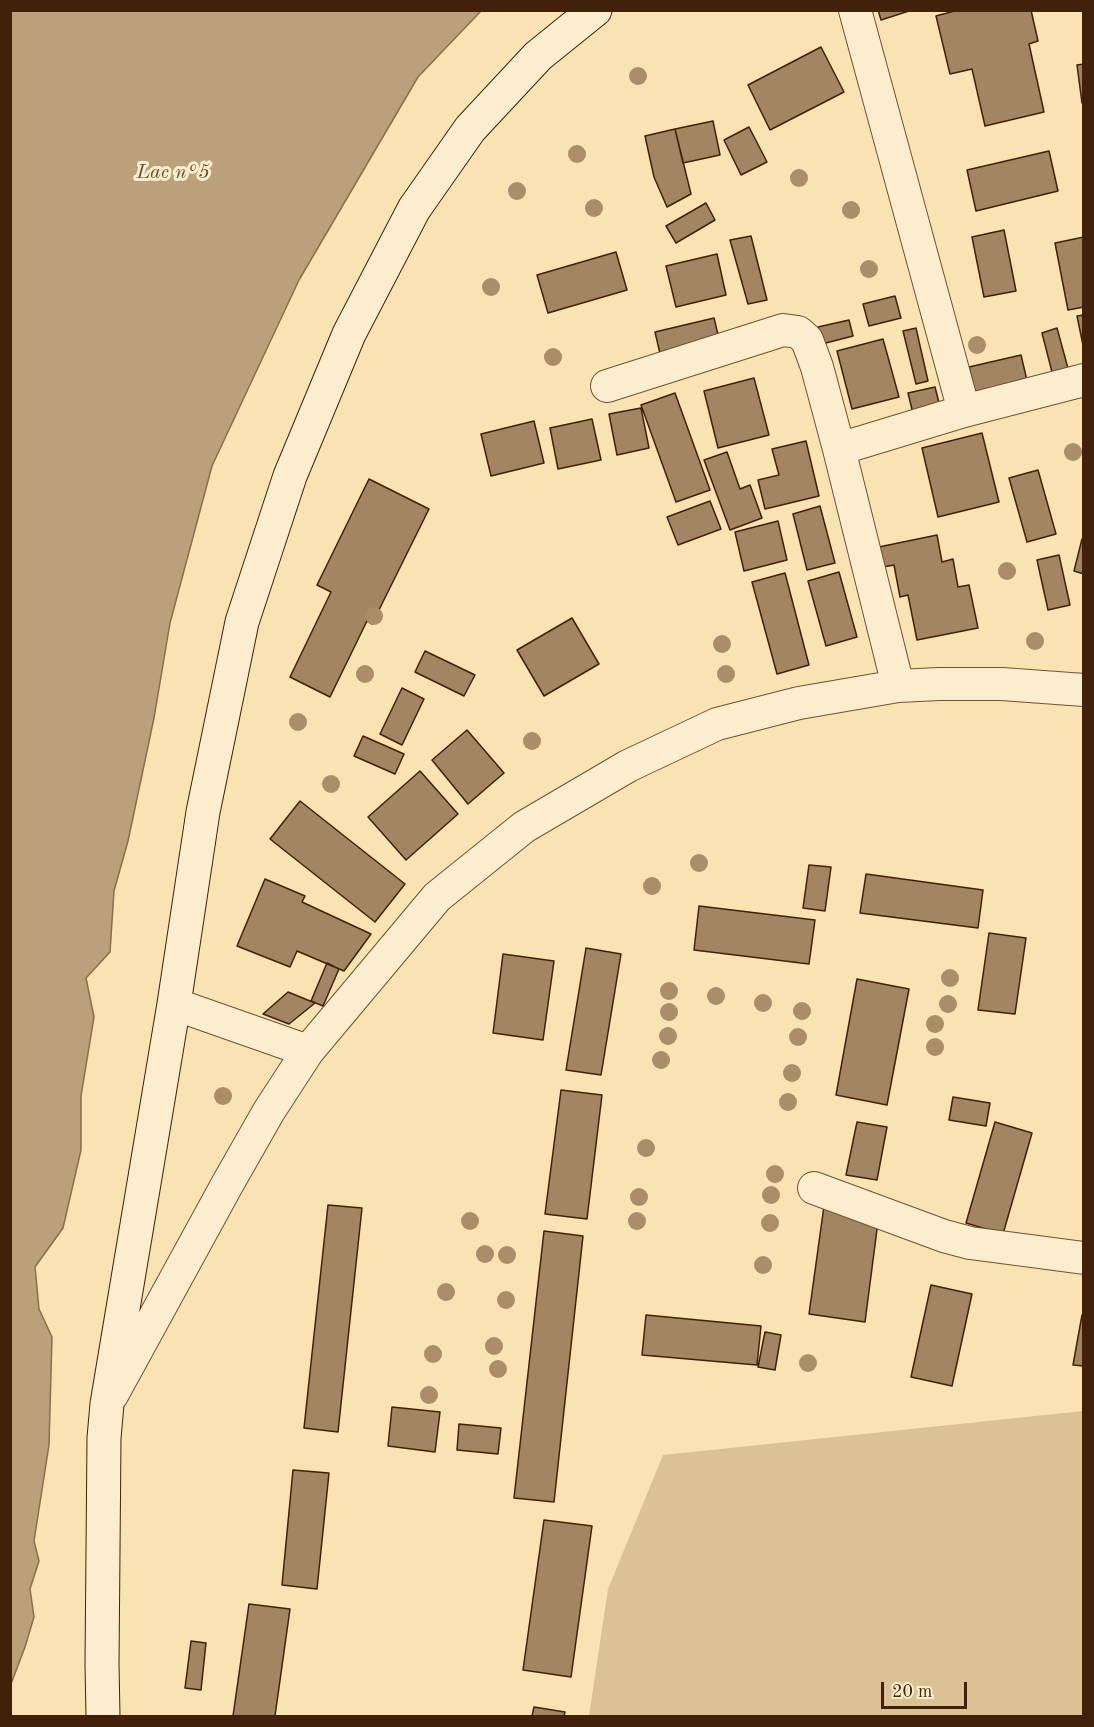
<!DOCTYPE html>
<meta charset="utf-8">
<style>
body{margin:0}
#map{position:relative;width:1094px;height:1727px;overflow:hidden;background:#f9e3b2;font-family:"Old Standard TT",serif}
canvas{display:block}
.frame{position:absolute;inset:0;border:12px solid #41210a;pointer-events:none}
.scale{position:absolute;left:881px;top:1682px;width:86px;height:27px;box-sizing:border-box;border:3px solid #41210a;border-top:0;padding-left:8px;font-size:18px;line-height:21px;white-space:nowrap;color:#41210a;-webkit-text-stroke:4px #fbedcd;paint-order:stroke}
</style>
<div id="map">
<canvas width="1094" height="1727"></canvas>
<div class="frame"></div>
<div class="scale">20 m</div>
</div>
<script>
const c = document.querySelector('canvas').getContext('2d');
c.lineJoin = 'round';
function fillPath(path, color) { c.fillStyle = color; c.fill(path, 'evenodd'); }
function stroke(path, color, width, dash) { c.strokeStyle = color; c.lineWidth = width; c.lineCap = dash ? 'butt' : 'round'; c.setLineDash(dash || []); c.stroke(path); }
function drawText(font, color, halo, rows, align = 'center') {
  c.font = font + ' "Old Standard TT",serif'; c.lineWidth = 6; c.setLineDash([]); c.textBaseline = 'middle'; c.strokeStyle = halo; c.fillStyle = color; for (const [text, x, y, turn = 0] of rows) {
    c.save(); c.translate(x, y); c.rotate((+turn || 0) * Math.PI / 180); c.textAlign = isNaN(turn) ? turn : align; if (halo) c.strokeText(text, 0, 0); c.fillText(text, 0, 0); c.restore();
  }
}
fillPath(new Path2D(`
 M1083,1411V1716H589L608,1589L663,1455Z`), '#dac295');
const water = new Path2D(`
 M11,10L481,11L418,77L299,280L212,466L170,623L154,718L128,841L114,891L110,952L86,978L94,1017L81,1096V1150L63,1228L35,1267L39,1309L52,1337L49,1445L34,1541L39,1561L30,1589L34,1617L25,1647L11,1684Z`);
fillPath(water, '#baa179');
stroke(water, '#8a6e4d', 1.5);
const building = new Path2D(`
 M878,10H912L881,20Z
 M958,10H1031L1038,41L1029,44L1044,112L985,126L972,69L950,74L936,16Z
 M821,47L844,92L770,130L748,85Z
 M1084,64V103H1082L1077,65Z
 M713,121L720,155L683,163L675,129Z
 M749,127L767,162L741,175L724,140Z
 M675,129L691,194L667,207L654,177L645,136Z
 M1049,151L1058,191L976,211L967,170Z
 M706,203L715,220L676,243L666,226Z
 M1004,230L1016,291L984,297L972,237Z
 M751,236L767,300L748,304L730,240Z
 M1084,237V307L1068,310L1055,243Z
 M616,252L627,290L548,313L537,275Z
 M717,254L726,295L676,307L666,266Z
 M895,296L901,318L869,326L863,304Z
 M1084,315V350L1077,316Z
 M714,318L721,347L662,362L655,332Z
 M849,320L853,336L822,344L818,327Z
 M916,328L928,381L916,384L903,331Z
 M1057,328L1069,372L1053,376L1042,333Z
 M883,339L899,397L852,409L837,351Z
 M1021,355L1029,389L977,401L969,367Z
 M754,378L769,435L718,448L704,391Z
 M935,387L942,415L915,422L908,393Z
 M675,393L710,490L676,502L641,405Z
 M641,408L649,448L617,455L609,414Z
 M592,419L601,460L558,469L550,428Z
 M534,421L544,463L491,476L481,434Z
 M982,433L999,502L938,517L922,448Z
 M806,441L819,496L765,509L758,480L779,475L772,449Z
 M727,452L740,489L750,485L762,518L730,530L704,460Z
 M1038,470L1056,534L1027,542L1009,478Z
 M369,479L429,509L372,624L367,621L330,697L290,677L331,592L317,585Z
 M710,501L721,529L678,545L667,517Z
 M820,506L835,563L807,570L793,514Z
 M778,521L787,560L744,571L735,532Z
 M937,535L942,562L953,559L958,587L969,585L978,628L917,640L908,595L900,597L894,565L878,568L874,548Z
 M1082,539H1084V574L1074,571Z
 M1059,555L1070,605L1048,610L1037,560Z
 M839,572L857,637L826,646L808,581Z
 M785,573L809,665L777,674L752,582Z
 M572,618L599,664L544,696L517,650Z
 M425,651L475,675L464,696L415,672Z
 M402,688L424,699L402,745L380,734Z
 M467,730L504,773L468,804L432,760Z
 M363,736L404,754L395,774L354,756Z
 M420,771L458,814L406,860L368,817Z
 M300,801L405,884L375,922L270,839Z
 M809,865L831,867L825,911L803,908Z
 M866,874L983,890L978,928L860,913Z
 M265,879L305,896L302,902L371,934L344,971L297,951L290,967L237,946Z
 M699,906L815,920L809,964L694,950Z
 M989,933L1026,938L1015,1014L978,1010Z
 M586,948L621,954L601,1075L566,1070Z
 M503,954L554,961L543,1040L493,1033Z
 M327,963L339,969L323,1006L311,1001Z
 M857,979L909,989L887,1105L836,1095Z
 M288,992L315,1003L289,1024L263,1014Z
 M561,1090L602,1095L587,1219L545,1214Z
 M953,1097L990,1103L986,1126L949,1120Z
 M857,1122L887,1127L877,1180L846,1175Z
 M995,1122L1032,1133L1003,1234L966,1223Z
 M328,1205L362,1208L338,1432L304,1428Z
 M824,1206L879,1214L865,1322L809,1314Z
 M544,1231L583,1236L554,1502L514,1498Z
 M931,1285L972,1294L952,1386L911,1377Z
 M646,1315L761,1326L757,1365L642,1355Z
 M1082,1315H1084V1366L1073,1365Z
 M765,1332L781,1335L775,1370L758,1367Z
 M392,1407L440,1412L435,1452L388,1446Z
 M459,1424L501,1428L498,1454L457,1450Z
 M293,1470L329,1473L317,1589L282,1585Z
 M544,1520L592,1526L571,1677L523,1670Z
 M249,1604L290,1609L275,1716H233Z
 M191,1641L206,1643L201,1690L185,1688Z
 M534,1707L565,1712L564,1716H532Z`);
fillPath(building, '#a18661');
stroke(building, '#41210a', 1.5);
const street = new Path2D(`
 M855,10L964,411
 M607,386L783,330L798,332L807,340L817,367L839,449L898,686
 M839,449L964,411L1084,380
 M174,1004L308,1051
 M814,1188L944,1236L970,1243L1084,1258
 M112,1395L228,1183L269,1111L308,1051L437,897L524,827L628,766L717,724L799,703L898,686L939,684H1002L1084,690`);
const secondary = new Path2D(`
 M103,1716L102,1664L104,1438L107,1404L174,1004L203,812L242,622L290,476L349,334L414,209L470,129L538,56L595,10`);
stroke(street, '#6f5234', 34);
stroke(secondary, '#41210a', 35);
stroke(street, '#fbedcd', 32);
stroke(secondary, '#fbedcd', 33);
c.fillStyle = '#a98e69';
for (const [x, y] of [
 [638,76],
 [577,154],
 [799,178],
 [517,191],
 [594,208],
 [851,210],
 [869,269],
 [491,287],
 [977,345],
 [553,357],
 [1073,452],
 [1007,571],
 [374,616],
 [1035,641],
 [722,644],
 [365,674],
 [726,674],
 [298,722],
 [532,741],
 [331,784],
 [699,863],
 [652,886],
 [950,978],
 [669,991],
 [716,996],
 [763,1003],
 [948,1004],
 [802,1011],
 [669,1012],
 [935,1024],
 [668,1036],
 [798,1037],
 [935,1047],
 [661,1060],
 [792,1073],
 [223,1096],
 [788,1102],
 [646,1148],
 [775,1174],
 [771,1195],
 [639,1197],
 [470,1221],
 [637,1221],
 [770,1223],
 [485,1254],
 [507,1255],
 [763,1265],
 [446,1292],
 [506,1300],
 [494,1346],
 [433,1354],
 [808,1363],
 [498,1369],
 [429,1395]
]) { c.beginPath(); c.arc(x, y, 9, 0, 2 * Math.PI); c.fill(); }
drawText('italic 20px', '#6b4e31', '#fbedcd', [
 ["Lac n°5",173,173]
]);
</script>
